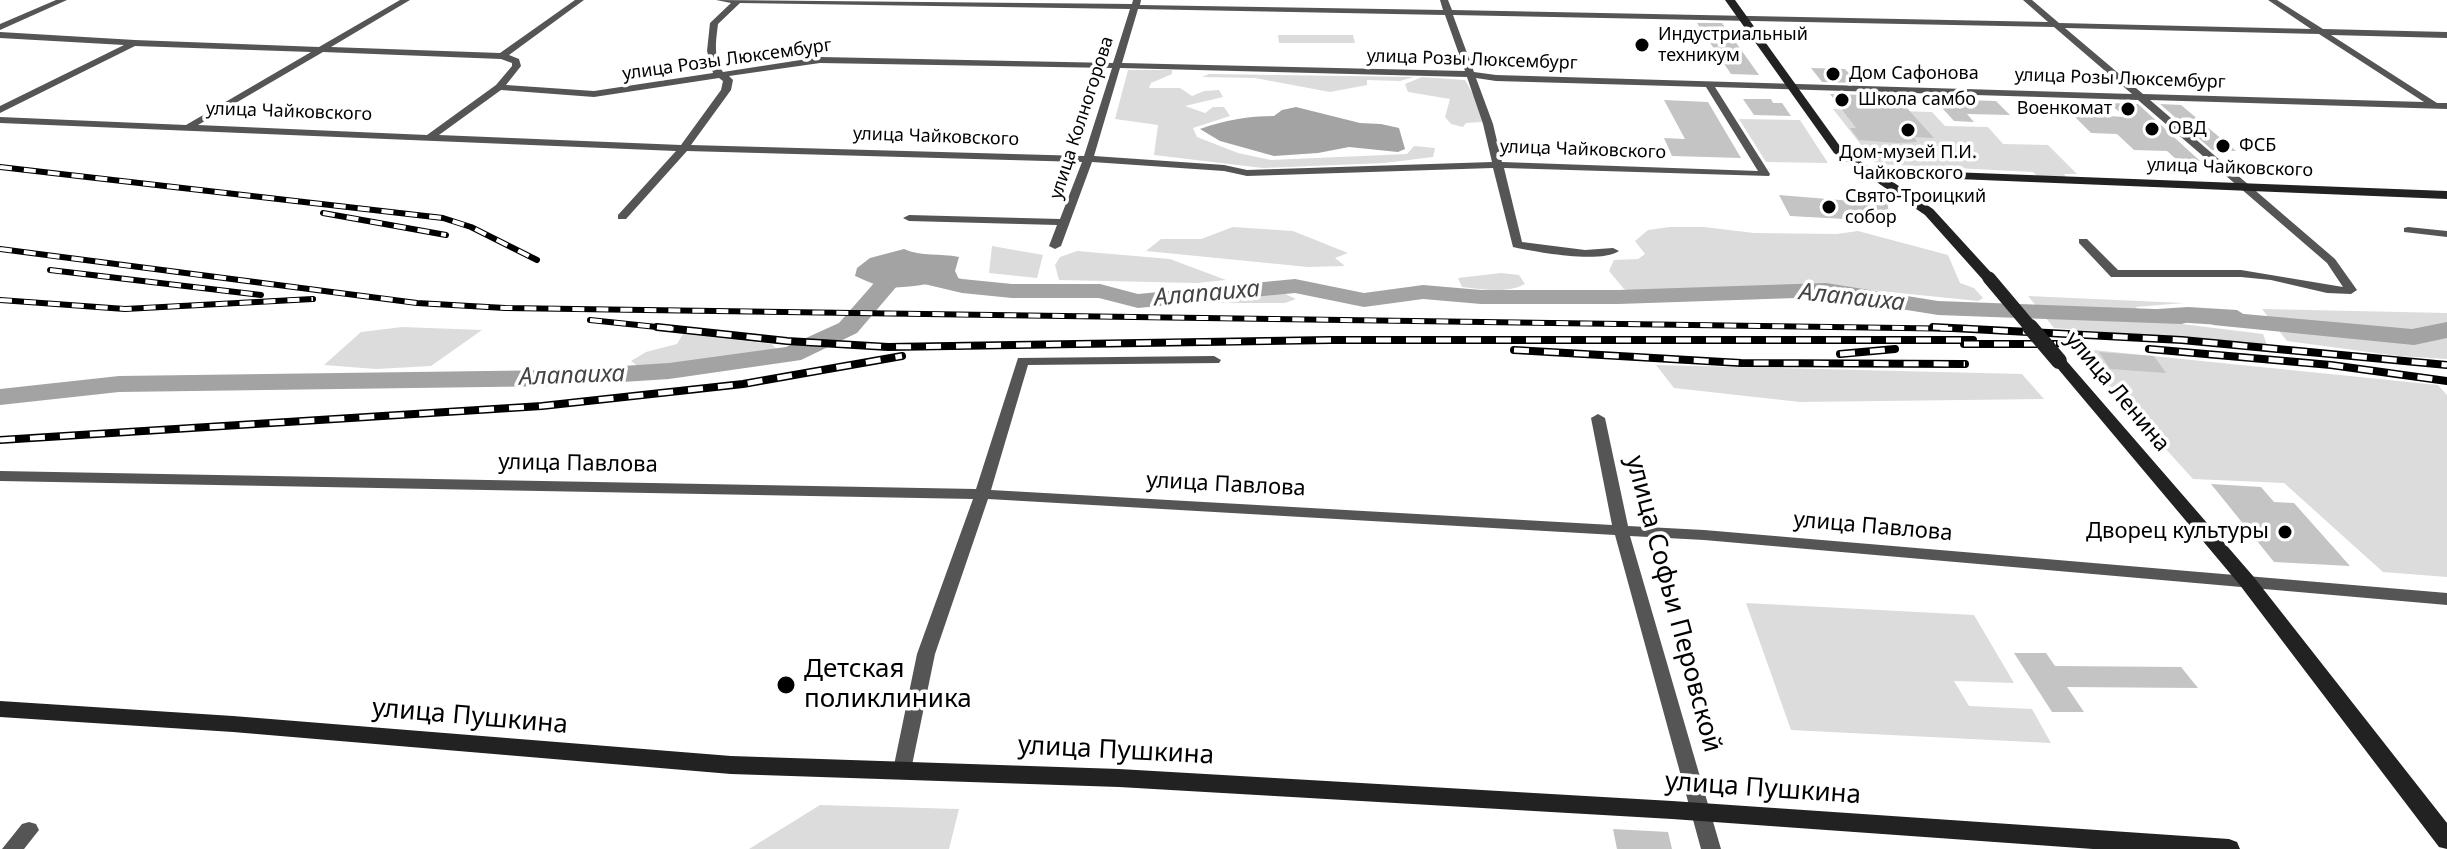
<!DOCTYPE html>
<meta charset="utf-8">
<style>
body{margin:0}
canvas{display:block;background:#fff}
</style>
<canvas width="2447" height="849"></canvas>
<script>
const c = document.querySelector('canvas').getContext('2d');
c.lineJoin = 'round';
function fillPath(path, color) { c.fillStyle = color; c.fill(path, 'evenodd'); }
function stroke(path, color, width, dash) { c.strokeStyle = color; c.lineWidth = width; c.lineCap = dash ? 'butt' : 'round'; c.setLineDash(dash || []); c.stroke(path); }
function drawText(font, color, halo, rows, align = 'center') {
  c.font = font + ' "Noto Sans",sans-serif'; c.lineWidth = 7; c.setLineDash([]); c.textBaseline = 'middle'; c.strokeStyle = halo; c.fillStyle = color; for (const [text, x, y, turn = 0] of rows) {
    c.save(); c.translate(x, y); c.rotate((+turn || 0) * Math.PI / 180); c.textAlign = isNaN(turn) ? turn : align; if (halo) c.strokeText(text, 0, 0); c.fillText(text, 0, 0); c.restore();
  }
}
fillPath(new Path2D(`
 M1278,35H1353L1355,43H1279Z
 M1128,70H1172V74L1151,83L1149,88H1180L1192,96L1204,91L1219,90L1223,97L1185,106L1205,113L1213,107H1224L1230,116L1193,128L1197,137L1238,153L1271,160L1407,154L1414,146L1435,148L1433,157L1384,163L1263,168L1154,155L1158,125L1115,119Z
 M1209,74L1414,77L1400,81L1367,80V85L1330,92L1255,78L1202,77Z
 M1422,77L1465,80L1474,96L1482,122L1466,123L1463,127L1451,124L1445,117L1450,99L1408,92L1405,84Z
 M1833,109L1932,112L1945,126L1988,127L2003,144L2048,145L2077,174H2064L2066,177L2037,176L2033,172L1876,164Z
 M1739,119L1800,120L1828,163L1766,162Z
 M1233,227L1293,231L1348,253L1335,258L1345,266L1308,267L1146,251L1161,239H1201Z
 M1670,227H1704L1754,233L1837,234L1858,231L1948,255L1960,283L1974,288L1983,298L1978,301L1811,284L1640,294L1624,289L1609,271L1614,260L1638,259L1645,254L1635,241L1648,230Z
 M992,246L1043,255L1037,278L989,273Z
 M1077,251L1170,259L1226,280L1197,283L1059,280L1055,265L1060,257Z
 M1501,273L1519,275L1525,284C1506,294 1483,289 1462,287L1458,278Z
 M1268,286L1296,299L1285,303H1169L1172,293Z
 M2028,296L2184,303L2135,307L2158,321L2263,334L2267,345L2054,328Z
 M2262,309L2447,313V359L2398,356L2287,341Z
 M402,327L482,330L431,366L376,369L324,365L361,332Z
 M683,334L772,344L778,351L707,363L639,367L631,361L646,352L677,344Z
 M2074,348L2438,385L2447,395V577L2383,572L2284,483L2193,479Z
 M1656,365L2022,374L2044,399L1800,402L1674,388Z
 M1746,603L1974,615L2014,683L1954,681L1969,706L2032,709L2051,743L1791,730Z
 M820,805L959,809L949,849H749Z`), '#dcdcdc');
fillPath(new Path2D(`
 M1296,107L1360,123L1381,124L1399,128L1405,149L1398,152L1349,147L1318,153L1274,156L1220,141L1200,129C1225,120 1248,116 1274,116L1282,110Z
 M904,249C921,257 940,253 959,257L955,271L962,286C936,278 911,290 885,287C874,285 865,280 855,276L857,268L870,258Z
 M2188,307L2237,310L2259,324L2253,327L2189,323L2143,315L2158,309Z`), '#a3a3a3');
fillPath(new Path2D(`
 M897,264L962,279L1012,284H1100L1138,294L1295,279L1364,293L1423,285L1481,290H1618L1826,283L1938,301L2181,310L2190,312L2193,317L2190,322L2181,324L1938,315L1826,297L1618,304H1481L1423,299L1364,307L1295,293L1138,308L1099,298H1012L962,293L903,279L857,333L801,360L669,379L560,386L119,392L0,405V389L119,376L560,370L669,363L786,347L839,323L889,266Z
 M2222,312L2412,329L2447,322V338L2414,345L2213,325L2209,320L2213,315Z`), '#a3a3a3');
fillPath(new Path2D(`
 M1697,23H1722L1759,75L1731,74Z
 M1811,68L1845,69L1858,83L1822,82Z
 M1830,94L1896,96L1934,138L1914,137L1917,142L1898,143L1859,140L1850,128H1856Z
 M1743,99H1771L1773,103H1782L1791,116L1754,115Z
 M1934,99L1996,101L2010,115L1967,114L1974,122L1954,121Z
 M1664,100L1708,102L1741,158L1672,156L1664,138L1685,139Z
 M2109,103L2138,104L2200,161L2177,160L2167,151L2134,150L2117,134L2091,133L2072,114L2125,117Z
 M2160,104L2181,105L2236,151L2212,150Z
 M1779,195L1888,204V209L1879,211L1887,216L1860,215L1845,219L1790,216Z
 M2099,352L2154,356L2166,373L2110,369Z
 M2211,484L2261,487L2274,502L2294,503L2350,566L2274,562Z
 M2014,653H2046L2055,666L2181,667L2198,688L2067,687L2084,712H2052Z
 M1613,829L1668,832L1672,849H1617Z`), '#c4c4c4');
fillPath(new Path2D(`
 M56,0H67L0,30V24Z
 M400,0H410L331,47L500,53L575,0H584L509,55L519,59L521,66L506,85L594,91L713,73L707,51L710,23L731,3L716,0L1132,4L1133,0H1141L1140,5L1443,10L1440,0H1448L1452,10L2048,22L2023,0H2032L2059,23L2311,29L2268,0H2277L2323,29L2447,32V38L2331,35L2437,103H2447V109L2150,100L2335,259L2357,290L2351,294L2327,293L2271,280L2241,277H2111L2079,243V239H2087L2118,270H2241L2343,287L2327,263L2138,100L1715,87L1770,174L1769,176L1504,168L1522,242L1585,250L1613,248L1619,251C1599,264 1537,252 1513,247L1493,168L1247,176L1224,171L1092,162L1061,246L1055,249L1049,246L1057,225L909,221L903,218L909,215L1060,219L1082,162L687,151L626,219H618V215L676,151L0,123V117L186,125L311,52L135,46L0,113V106L124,45L0,38V32L135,40L319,47ZM740,3L1130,9L1113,63L820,57L723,72C713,57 716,41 718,24ZM1138,9L1445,15L1465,71L1122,63ZM1453,15L2054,27L2132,94L1496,75L1474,72ZM2065,28L2319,34L2424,102L2143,94ZM323,52L501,59L512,63V66L496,85L427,135L198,125ZM820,63L1112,68L1084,156L691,145L731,90L733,80L729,76ZM1120,68L1467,77L1483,124L1492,162L1247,170L1224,165L1094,156ZM719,78L723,81L721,90L681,145L439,135L501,90L594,97ZM1476,78L1496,81L1706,87L1758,171L1502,162L1493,124Z
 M2408,227L2447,231V237L2404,232V228Z
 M1214,356L1221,360L1219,363L1028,365L991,490L1612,525L1591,418L1598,414L1605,418L1628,526L1704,530L2447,593V605L1704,540L1630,536L1721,849H1701L1615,535L988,499L935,654L911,770L909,775L902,778L895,775L893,770L917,654L973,499L0,481V471L976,489L1018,358Z
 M29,822L36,824L39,830L24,849H2L22,824Z`), '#555');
fillPath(new Path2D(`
 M1725,0H1735L1842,149L1872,169L2447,191V199L1884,176L1933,209L1996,278L1989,282L1984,281L1925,215L1834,153Z
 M2059,357L2064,358L2253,576L2447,823V849L2439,847L2239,584L2054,364L2052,361L2054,358Z
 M0,701L233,716L731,756L1119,769L1672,801L2229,839L2237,842L2240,849H2093L1672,819L1119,787L731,774L233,732L0,717Z`), '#222');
const railFar1 = new Path2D(`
 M0,167L443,218L471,227L537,260
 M323,213L446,235
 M0,249L417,303L505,308L1971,329
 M50,270L261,295
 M0,300L125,309L313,299
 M590,320L676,329`);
const rail = new Path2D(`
 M657,327L787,341L888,347L1330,340H1973
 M1933,327L2182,340L2447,365
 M1964,344H2056
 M2149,349L2331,365L2447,381
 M1514,350L1741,363L1965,364
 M1840,354L1895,349
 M0,440L542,406L743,384L902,356`);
stroke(railFar1, '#000', 6);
stroke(rail, '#000', 8);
stroke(railFar1, '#fff', 4, [12]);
stroke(rail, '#fff', 5, [15]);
stroke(new Path2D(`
 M1989,278L2032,329`), '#222', 13);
stroke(new Path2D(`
 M2030,327L2059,361`), '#222', 16);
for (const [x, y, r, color] of [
 [1642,45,8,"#000"],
 [1833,74,8,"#000"],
 [1842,100,8,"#000"],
 [2128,109,8,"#000"],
 [2152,129,8,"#000"],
 [1908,130,8,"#000"],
 [2223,146,8,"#000"],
 [1829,207,8,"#000"],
 [2285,532,8,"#000"],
 [786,685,10,"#000"]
]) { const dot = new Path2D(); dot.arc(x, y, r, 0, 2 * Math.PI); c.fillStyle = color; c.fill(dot); stroke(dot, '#fff', 3); }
drawText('18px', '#000', '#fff', [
 ["Индустриальный",1658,35],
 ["техникум",1658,56],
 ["Дом Сафонова",1849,74],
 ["Школа самбо",1858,100],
 ["Военкомат",2112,109,"right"],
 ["ОВД",2168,129],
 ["ФСБ",2239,146],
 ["Дом-музей П.И.",1908,153,"center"],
 ["Чайковского",1908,174,"center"],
 ["Свято-Троицкий",1845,197],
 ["собор",1845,218]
], 'left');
drawText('18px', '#000', '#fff', [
 ["улица Розы Люксембург",727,60,-8],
 ["улица Розы Люксембург",1472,60,2],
 ["улица Розы Люксембург",2120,79,2],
 ["улица Чайковского",289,112,2],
 ["улица Колногорова",1082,118,-72],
 ["улица Чайковского",936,137,2],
 ["улица Чайковского",1583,150,2],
 ["улица Чайковского",2230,168,2]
]);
drawText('22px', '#000', '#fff', [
 ["улица Ленина",2117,392,50],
 ["улица Павлова",578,464,1],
 ["улица Павлова",1226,485,3],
 ["улица Павлова",1873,527,5]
]);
drawText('22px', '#000', '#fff', [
 ["Дворец культуры",2269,532]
], 'right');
drawText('italic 24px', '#444', '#fff', [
 ["Алапаиха",1207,294,-5],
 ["Алапаиха",1852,298,6],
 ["Алапаиха",572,376,-2]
]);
drawText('26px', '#000', '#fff', [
 ["улица Софьи Перовской",1673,604,75],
 ["улица Пушкина",470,717,5],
 ["улица Пушкина",1116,751,3],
 ["улица Пушкина",1763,789,4]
]);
drawText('26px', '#000', '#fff', [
 ["Детская",804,670],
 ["поликлиника",804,700]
], 'left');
</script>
